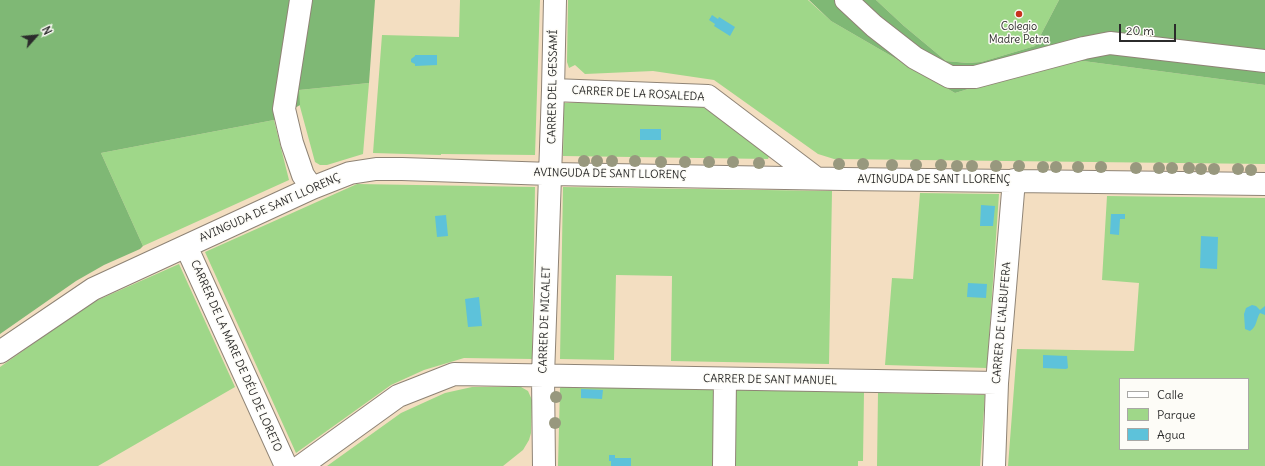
<!DOCTYPE html>
<meta charset="utf-8">
<style>
body{margin:0}
#map{position:relative;width:1265px;height:466px;overflow:hidden;background:#f3dec1;font-family:Delius,sans-serif}
canvas{display:block}
.legend{position:absolute;left:1119px;top:378px;width:130px;height:72px;box-sizing:border-box;background:#fdfcf7;border:1px solid #a9a8a5;margin:0;padding:5px 7px;list-style:none;font-size:12px;color:#2b2b2b}
.legend li{display:flex;align-items:center;gap:8px;height:20px}
.legend b{width:20px;border:1px solid #a9a8a5}
.north{position:absolute;left:16px;top:16px;width:40px;height:40px;-webkit-text-stroke:3px #fdfcf7;paint-order:stroke;rotate:63deg;font-size:11px;font-weight:700;line-height:16px;text-align:center;color:#2b2b2b}
.north::after{content:'';display:block;margin:auto;width:14px;height:18px;background:#2b2b2b;clip-path:polygon(50% 0,100% 100%,50% 72%,0 100%)}
.scale{position:absolute;left:1119px;top:24px;width:57px;height:18px;box-sizing:border-box;border:2px solid #2b2b2b;border-top:0;padding-left:5px;font-size:12px;line-height:14px;white-space:nowrap;color:#2b2b2b;-webkit-text-stroke:3px #fdfcf7;paint-order:stroke}
</style>
<div id="map">
<canvas width="1265" height="466"></canvas>
<ul class="legend">
<li><b style="height:5px;background:#fff"></b>Calle</li>
<li><b style="height:11px;background:#9fd789"></b>Parque</li>
<li><b style="height:11px;background:#5dc2da"></b>Agua</li>
</ul>
<div class="north">N</div>
<div class="scale">20 m</div>
</div>
<script>
const c = document.querySelector('canvas').getContext('2d');
c.lineJoin = 'round';
function fillPath(path, color) { c.fillStyle = color; c.fill(path, 'evenodd'); }
function stroke(path, color, width, dash) { c.strokeStyle = color; c.lineWidth = width; c.lineCap = dash ? 'butt' : 'round'; c.setLineDash(dash || []); c.stroke(path); }
function drawText(font, color, halo, rows, align = 'center') {
  c.font = font + ' Delius,sans-serif'; c.lineWidth = 3; c.setLineDash([]); c.textBaseline = 'middle'; c.strokeStyle = halo; c.fillStyle = color; for (const [text, x, y, turn = 0] of rows) {
    c.save(); c.translate(x, y); c.rotate((+turn || 0) * Math.PI / 180); c.textAlign = isNaN(turn) ? turn : align; if (halo) c.strokeText(text, 0, 0); c.fillText(text, 0, 0); c.restore();
  }
}
fillPath(new Path2D(`
 M460,0H540L535,155L441,154V155L373,153L382,35L459,37Z
 M568,0H808L831,21L955,93L1068,59L1265,85V164L834,159L818,154L714,80L653,71L585,74L575,65L569,68L567,62Z
 M876,0H1059L1035,46L981,62L968,63L946,61L904,26Z
 M369,83L363,154L327,165H320L315,162L299,103V90Z
 M651,100L703,107L770,154L768,159L563,156L564,103Z
 M274,120L289,180L143,246L101,153Z
 M357,184L535,187L532,359L464,358L424,370L391,385L296,453L205,252Z
 M563,187L832,191L829,364L671,361L672,276L616,275L614,360L560,359Z
 M920,193L999,194L987,368L885,365L892,278L913,279Z
 M1107,196L1265,198V466H1008L1017,349L1134,351L1139,283L1102,280ZM1120,379H1248V449H1120Z
 M179,264L235,387L98,466H0V367L91,303Z
 M562,386L715,389L713,466H558L560,388Z
 M472,387H521L528,391L532,400L531,433L529,440L523,450L503,466H327L401,413L445,393Z
 M736,390L864,392L863,461H858V466H735Z
 M878,393L985,395L980,466H877Z`), '#9fd789');
fillPath(new Path2D(`
 M0,0H375L369,83L299,90L300,105L274,120L101,153L143,246L140,249L104,265L76,281L0,334Z
 M809,0H876L904,26L946,61L968,63L981,62L1035,46L1059,0H1265V85L1068,59L955,93L831,21Z`), '#7fb875');
fillPath(new Path2D(`
 M712,15L718,19L719,17L735,27L730,36L714,26L715,24L709,20Z
 M415,55H437V65L415,66V64L411,62V59L415,56Z
 M640,129H661V140H640Z
 M981,205L995,206L993,226H980Z
 M1111,214H1125V219H1120L1119,235L1110,234Z
 M446,215L448,236L437,237L435,216Z
 M1201,236L1218,237L1217,269L1200,268Z
 M968,283L987,284L986,298L967,297Z
 M479,297L482,326L468,327L465,299Z
 M1252,305L1256,306L1260,310L1265,306V315L1260,313C1256,319 1257,327 1250,331L1245,329L1244,314L1246,308Z
 M1043,355L1067,356L1068,368L1066,369L1043,368Z
 M581,389L603,390L602,399L581,398Z
 M609,455H615V458H631V466H611V461H609Z`), '#5dc2da');
const minor = new Path2D(`
 M301,0L284,109L292,143L303,175L312,188
 M846,0L874,26L915,58L950,77H975L1084,48L1110,43L1265,61
 M553,90L708,96L816,178
 M186,246L286,466
 M0,352L93,289L312,188L350,173L376,169H402L551,174L844,179L1265,184
 M301,466L398,396L454,374L997,383
 M544,466L543,376L553,90L555,0
 M724,466L725,379
 M994,466L997,383L1014,180`);
stroke(minor, '#8f8476', 24);
stroke(minor, '#fff', 22);
c.fillStyle = '#98987e';
for (const [x, y] of [
 [584,161],
 [597,161],
 [612,161],
 [635,161],
 [661,162],
 [685,162],
 [709,162],
 [733,162],
 [759,163],
 [839,164],
 [863,164],
 [892,165],
 [916,165],
 [941,165],
 [957,166],
 [972,166],
 [996,166],
 [1019,166],
 [1043,167],
 [1056,167],
 [1078,167],
 [1101,167],
 [1136,168],
 [1159,168],
 [1172,168],
 [1189,168],
 [1201,169],
 [1214,169],
 [1238,169],
 [1251,170],
 [556,397],
 [555,423]
]) { c.beginPath(); c.arc(x, y, 6, 0, 2 * Math.PI); c.fill(); }
for (const [x, y, r, color] of [
 [1019,14,4,"#c8321e"]
]) { const dot = new Path2D(); dot.arc(x, y, r, 0, 2 * Math.PI); c.fillStyle = color; c.fill(dot); stroke(dot, '#fdfcf7', 1.5); }
drawText('11px', '#2b2b2b', '#fdfcf7', [
 ["Colegio",1019,27],
 ["Madre Petra",1019,40]
]);
drawText('11px', '#2b2b2b', '#fdfcf7', [
 ["CARRER DEL GESSAMÍ",553,87,-89],
 ["CARRER DE LA ROSALEDA",638,94,3],
 ["AVINGUDA DE SANT LLORENÇ",610,174,1],
 ["AVINGUDA DE SANT LLORENÇ",934,180],
 ["AVINGUDA DE SANT LLORENÇ",270,208,-24],
 ["CARRER DE MICALET",545,320,-88],
 ["CARRER DE L'ALBUFERA",1002,323,-85],
 ["CARRER DE LA MARE DE DÉU DE LORETO",236,356,66],
 ["CARRER DE SANT MANUEL",770,380,1]
]);
</script>
